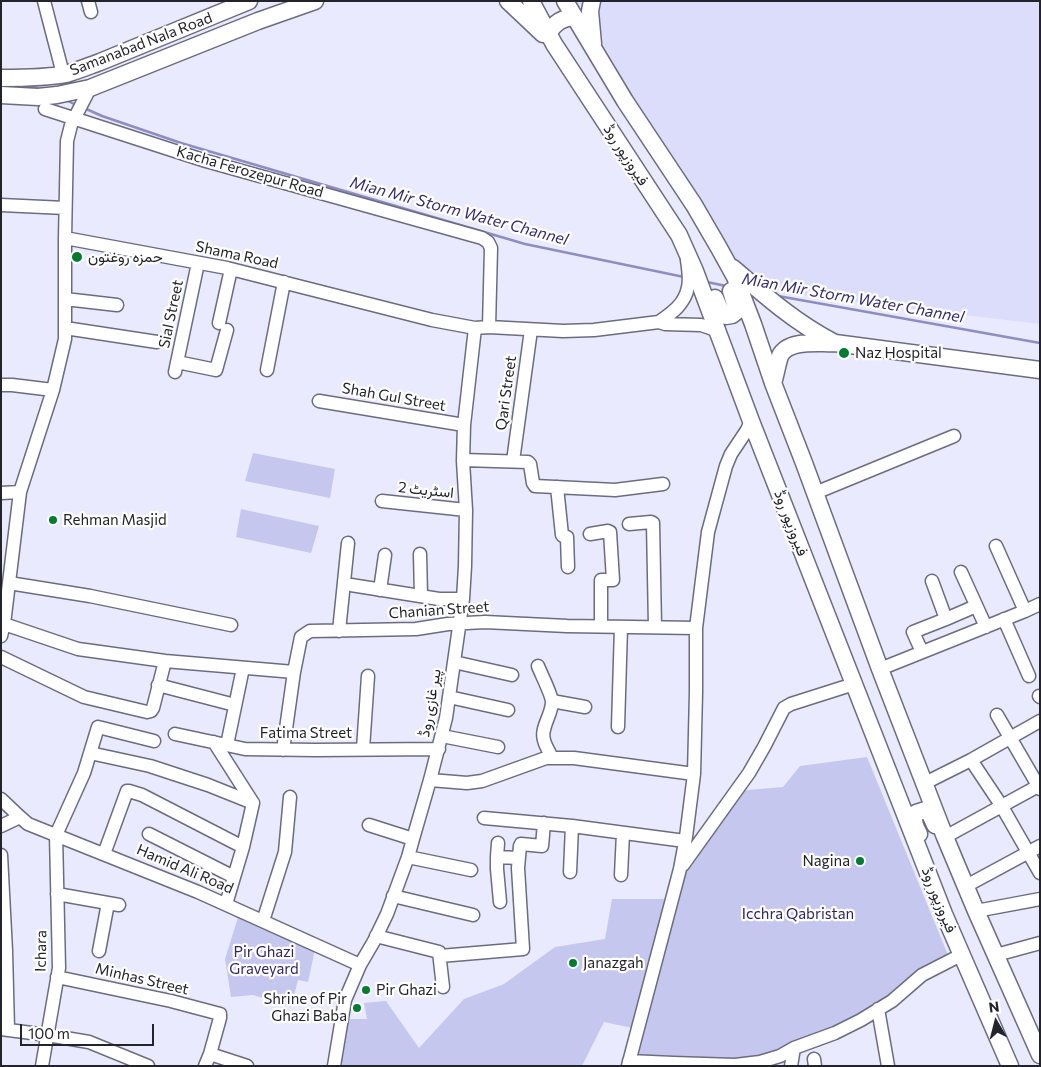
<!DOCTYPE html>
<meta charset="utf-8">
<style>
body{margin:0}
#map{position:relative;width:1041px;height:1067px;overflow:hidden;background:#e9eafd;font-family:Commissioner,sans-serif}
canvas{display:block}
.frame{position:absolute;inset:0;border:2px solid #23232c;pointer-events:none}
.north{position:absolute;left:971px;top:997px;width:50px;height:50px;-webkit-text-stroke:4px #fff;paint-order:stroke;rotate:352deg;font-size:14px;font-weight:700;line-height:20px;text-align:center;color:#23232c}
.north::after{content:'';display:block;margin:auto;width:18px;height:22px;background:#23232c;clip-path:polygon(50% 0,100% 100%,50% 72%,0 100%)}
.scale{position:absolute;left:20px;top:1024px;width:134px;height:22px;box-sizing:border-box;border:2px solid #23232c;border-top:0;padding-left:6px;font-size:15px;line-height:18px;white-space:nowrap;color:#23232c;-webkit-text-stroke:4px #fff;paint-order:stroke}
</style>
<div id="map">
<canvas width="1041" height="1067"></canvas>
<div class="frame"></div>
<div class="north">N</div>
<div class="scale">100 m</div>
</div>
<script>
const c = document.querySelector('canvas').getContext('2d');
c.lineJoin = 'round';
function fillPath(path, color) { c.fillStyle = color; c.fill(path, 'evenodd'); }
function stroke(path, color, width, dash) { c.strokeStyle = color; c.lineWidth = width; c.lineCap = dash ? 'butt' : 'round'; c.setLineDash(dash || []); c.stroke(path); }
function drawText(font, color, halo, rows, align = 'center') {
  c.font = font + ' Commissioner,Vazirmatn,sans-serif'; c.lineWidth = 4.5; c.setLineDash([]); c.textBaseline = 'middle'; c.strokeStyle = halo; c.fillStyle = color; for (const [text, x, y, turn = 0] of rows) {
    c.save(); c.translate(x, y); c.rotate((+turn || 0) * Math.PI / 180); c.textAlign = isNaN(turn) ? turn : align; if (halo) c.strokeText(text, 0, 0); c.fillText(text, 0, 0); c.restore();
  }
}
fillPath(new Path2D(`
 M561,1H1040V324L730,287L719,257Z`), '#dcddfb');
fillPath(new Path2D(`
 M253,453L335,469L330,498L245,481Z
 M241,509L319,526L311,553L236,537Z
 M867,757L950,960L892,1001L770,1059L629,1061L637,1029L604,1022L582,1066H343L335,1063L341,1019H367L364,1003L386,1001L419,1048L464,999L504,984L555,947L605,939L612,899H672L680,869L736,791L783,787L800,766Z
 M240,911L316,945L308,982L298,980L291,1007L253,995L231,997L225,959Z`), '#c6c7ef');
stroke(new Path2D(`
 M1,86C15,86 30,84 42,90
 M66,100L76,105
 M84,108L102,116L181,143L525,244L684,277
 M707,282L726,286
 M778,296L1040,343`), '#8e8dc2', 2.5);
const minor = new Path2D(`
 M44,1L63,74
 M88,1L91,12
 M45,109L206,161L482,238L488,242L491,248L489,327
 M1,205L65,208
 M65,238L227,268L432,320L475,328L489,327L563,331L594,330L659,322L665,324L701,325L719,331
 M65,299L117,305
 M659,322C672,313 685,304 688,287C690,279 688,268 687,260
 M219,323L231,269
 M65,328L157,342
 M177,362L216,370L227,330
 M267,370L284,282
 M175,372L198,263
 M1,385H12L53,390
 M319,401L464,425
 M463,460L528,462L530,464L533,483L535,486L615,490L663,484
 M513,461L531,330
 M557,487L562,535L563,536L567,537L568,567
 M1,493L20,492
 M815,493L954,436
 M382,501L466,510
 M629,524L651,522L653,523L655,627
 M590,534L608,531L610,532L613,580H601V626
 M996,546L1025,611
 M420,554L421,596
 M961,572L986,627
 M9,583L90,596L231,625
 M351,585L439,599H463
 M380,590L385,555
 M946,619L976,606
 M1004,619L1029,676
 M4,624L78,649L165,661L294,672
 M339,631L348,543
 M1,636L4,624L20,492L53,390L65,339V238L67,141L71,125L90,88
 M922,652L913,632L946,619L932,581
 M1,657L84,697L147,712L151,711L153,708L165,661
 M454,662L512,675
 M538,666C541,674 552,695 552,702C552,715 540,728 544,740C545,746 550,752 552,758
 M880,669L1025,611L1040,604
 M158,685L235,705
 M1039,696L1040,697
 M449,697L508,710
 M552,701L585,707
 M997,715L1040,789
 M618,727L621,627
 M175,734L245,749L315,750L439,749
 M442,736L498,747
 M214,742L253,803
 M227,745L243,668
 M363,749L368,676
 M283,750L294,672L301,637L310,631L416,629L448,624L485,622L567,626L696,628
 M90,753L150,766L208,785L253,803L243,847
 M971,760L1001,805L1040,873
 M430,780L467,783L482,781L546,758H574L694,774
 M925,783L971,760L1040,721
 M1,799L20,817L28,824L198,892L360,965
 M484,818L572,826L685,841
 M369,825L413,839
 M1,826L20,817
 M149,834L234,877
 M945,837L1040,785
 M498,843L497,857L518,858
 M104,854L127,791H129L142,795L243,847L226,904
 M1,855L6,951L8,1029
 M408,857L471,870
 M497,857V869L500,902
 M683,865L749,773L764,747L784,708L791,704L854,684
 M570,872L572,826
 M621,875L623,833
 M966,886L1040,846
 M57,894L119,905
 M393,896L473,915
 M976,911L1040,899
 M263,921L285,852L290,797
 M376,936L439,952L443,987
 M99,951L108,903
 M996,955L1040,943
 M440,956L523,949L518,868L520,846L521,844L542,846L544,823
 M57,977L171,1001L220,1014V1018L210,1054L205,1066
 M878,1009L888,1066
 M1,1029L47,1035L89,1042L148,1066
 M210,1054L247,1066
 M814,1059L815,1066
 M629,1061L673,1063L735,1065L760,1062L780,1056L794,1048L835,1033L861,1020L892,1001L922,975L961,955
 M42,1066L59,968L56,835L84,773L98,727L154,741
 M334,1066L345,1000L360,965L374,941L387,914L408,857L413,839L430,780L446,718L463,599L465,566L466,510L463,461L464,425L475,328
 M628,1066L680,869L686,837L694,774L696,693V628L708,532L726,466L731,454L747,430L751,421
 M791,1066L794,1048`);
const major = new Path2D(`
 M508,1L543,34
 M531,1L554,44L679,235L695,271L751,421L944,914L1010,1066
 M565,1L625,101L694,205L719,248L735,277L753,324L773,383L804,463L880,669L945,837L976,911L1040,1055
 M592,1L590,11L593,44
 M548,34C555,22 562,18 575,17
 M1,78C21,78 46,78 66,74C77,71 89,66 100,62L249,1
 M1,95L38,97L57,95L90,88L258,21L315,1
 M733,268C764,295 796,323 833,342
 M715,298L721,312L726,316L732,315L737,311L731,291
 M773,383C776,374 777,365 780,356C788,339 819,344 835,343L1040,370
 M919,834C915,826 912,821 916,813L925,810L930,814L935,825`);
stroke(minor, '#6c6c81', 15);
stroke(major, '#6c6c81', 19);
stroke(minor, '#fff', 12);
stroke(major, '#fff', 16);
for (const [x, y, r, color] of [
 [77,257,6,"#027b32"],
 [844,353,6,"#027b32"],
 [53,520,5,"#027b32"],
 [860,861,5,"#027b32"],
 [573,963,5,"#027b32"],
 [366,990,5,"#027b32"],
 [357,1008,5,"#027b32"]
]) { const dot = new Path2D(); dot.arc(x, y, r, 0, 2 * Math.PI); c.fillStyle = color; c.fill(dot); stroke(dot, '#fff', 2); }
drawText('15px', '#23232c', '#fff', [
 ["Samanabad Nala Road",141,44,-21],
 ["فیروزپور روڈ",626,155,57],
 ["Kacha Ferozepur Road",250,172,16],
 ["Shama Road",237,255,12],
 ["Sial Street",171,314,-78],
 ["Qari Street",506,393,-82],
 ["Shah Gul Street",394,397,10],
 ["اسٹریٹ 2",426,490,6],
 ["فیروزپور روڈ",791,523,69],
 ["Chanian Street",439,610,-4],
 ["پیر غازی روڈ",430,703,-80],
 ["Fatima Street",306,733],
 ["Hamid Ali Road",185,869,23],
 ["فیروزپور روڈ",939,900,68],
 ["Ichara",41,951,-89],
 ["Minhas Street",142,979,13]
]);
drawText('15px', '#23232c', '#fff', [
 ["حمزه روغتون",88,257],
 ["Naz Hospital",855,353],
 ["Rehman Masjid",63,520],
 ["Nagina",850,861,"right"],
 ["Janazgah",583,963],
 ["Pir Ghazi",376,990],
 ["Shrine of Pir",347,999,"right"],
 ["Ghazi Baba",347,1016,"right"]
], 'left');
drawText('15px', '#2e2565', '#fff', [
 ["Icchra Qabristan",798,914],
 ["Pir Ghazi",264,952],
 ["Graveyard",264,969]
]);
drawText('italic 16px', '#352d6d', '#fff', [
 ["Mian Mir Storm Water Channel",459,211,15],
 ["Mian Mir Storm Water Channel",853,298,10]
]);
</script>
